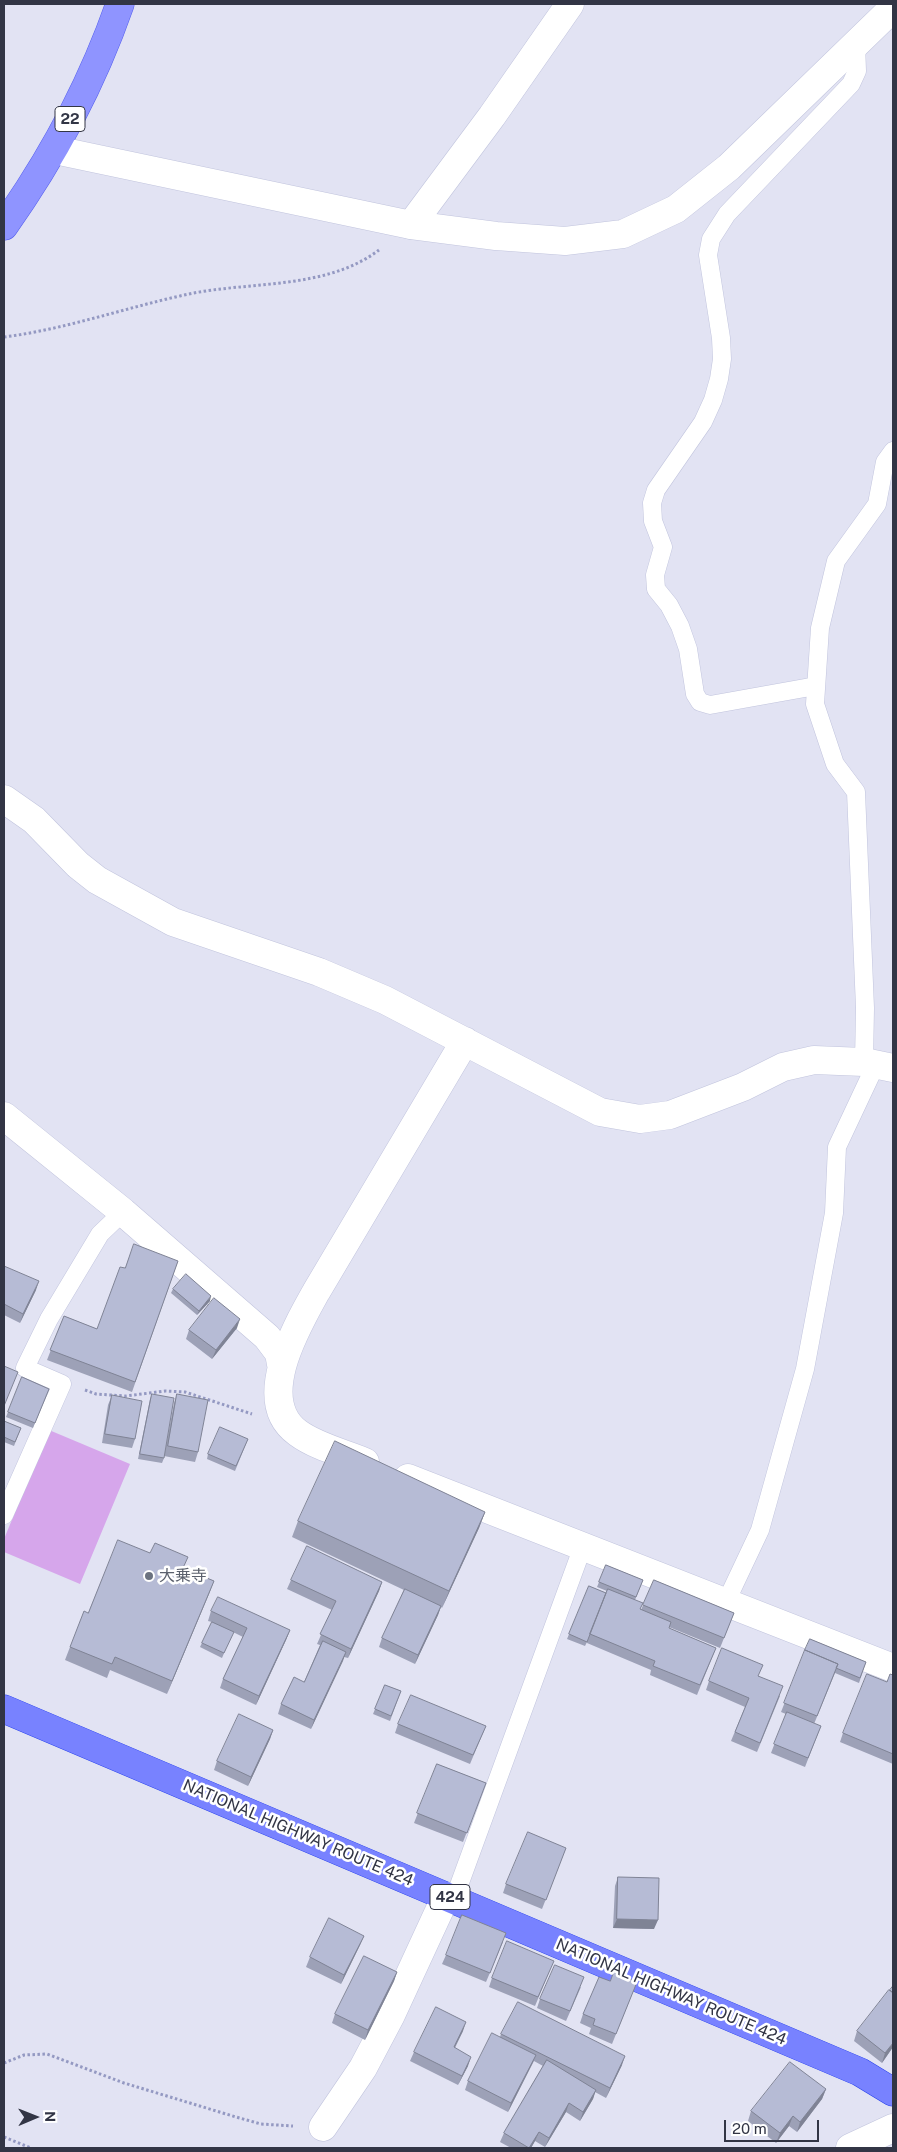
<!DOCTYPE html>
<meta charset="utf-8">
<style>
body{margin:0}
#map{position:relative;width:897px;height:2152px;overflow:hidden;background:#e2e3f3;font-family:"Public Sans",sans-serif}
canvas{display:block}
.frame{position:absolute;inset:0;border:5px solid #323545;pointer-events:none}
.north{position:absolute;left:10px;top:2092px;width:50px;height:50px;-webkit-text-stroke:4px #fff;paint-order:stroke;rotate:89deg;font-size:14px;font-weight:700;line-height:20px;text-align:center;color:#323545}
.north::after{content:'';display:block;margin:auto;width:18px;height:22px;background:#323545;clip-path:polygon(50% 0,100% 100%,50% 72%,0 100%)}
.scale{position:absolute;left:724px;top:2120px;width:95px;height:22px;box-sizing:border-box;border:2px solid #323545;border-top:0;padding-left:6px;font-size:15px;line-height:18px;white-space:nowrap;color:#323545;-webkit-text-stroke:4px #fff;paint-order:stroke}
</style>
<div id="map">
<canvas width="897" height="2152"></canvas>
<div class="frame"></div>
<div class="north">N</div>
<div class="scale">20 m</div>
</div>
<script>
const c = document.querySelector('canvas').getContext('2d');
c.lineJoin = 'round';
function fillPath(path, color) { c.fillStyle = color; c.fill(path, 'evenodd'); }
function stroke(path, color, width, dash) { c.strokeStyle = color; c.lineWidth = width; c.lineCap = dash ? 'butt' : 'round'; c.setLineDash(dash || []); c.stroke(path); }
function drawText(font, color, halo, rows, align = 'center') {
  c.font = font + ' "Public Sans","Noto Sans JP",sans-serif'; c.lineWidth = 5; c.setLineDash([]); c.textBaseline = 'middle'; c.strokeStyle = halo; c.fillStyle = color; for (const [text, x, y, turn = 0] of rows) {
    c.save(); c.translate(x, y); c.rotate((+turn || 0) * Math.PI / 180); c.textAlign = isNaN(turn) ? turn : align; if (halo) c.strokeText(text, 0, 0); c.fillText(text, 0, 0); c.restore();
  }
}
fillPath(new Path2D(`
 M49,1430L130,1464L80,1584L4,1552V1539Z`), '#d6a6eb');
const service = new Path2D(`
 M816,686L710,705L700,702L695,694L688,649L680,626L669,605L656,589L655,575L663,547L653,521L652,503L656,490L703,422L713,400L719,379L722,359L721,338L708,255L711,239L727,214L851,84L857,71L856,44
 M864,1062L865,1008L856,792L835,764L815,704L820,628L836,561L877,504L885,462L893,451
 M4,1515L62,1384L25,1368L49,1319L100,1234L123,1212
 M726,1602L760,1530L805,1369L834,1213L837,1147L876,1064
 M454,1899L583,1546`);
const minor = new Path2D(`
 M411,225L492,116L570,4
 M4,799L34,820L78,865L97,880L173,922L319,972L385,1000L600,1112L640,1119L670,1115L743,1087L783,1067L814,1060L864,1062L893,1068
 M4,1116L123,1212L267,1337L279,1353L281,1364
 M365,1462C344,1453 317,1447 298,1433C253,1401 297,1326 316,1292L465,1041
 M408,1478L893,1668
 M323,2127L363,2068L391,2015L446,1896`);
const tertiary = new Path2D(`
 M55,150L411,225L496,236L565,241L623,234L676,209L729,167L893,8
 M850,2148L893,2128`);
const primary = new Path2D(`
 M4,226C53,157 92,84 120,4`);
const trunk = new Path2D(`
 M4,1709L860,2072L893,2092`);
stroke(service, '#c1c4dd', 19);
stroke(minor, '#c1c4dd', 29);
stroke(tertiary, '#c1c4dd', 29);
stroke(primary, '#555fed', 29);
stroke(trunk, '#243fea', 29);
stroke(new Path2D(`
 M4,337C67,329 127,307 189,294C250,281 326,290 379,250
 M85,1390L96,1394L126,1396L165,1391L185,1392L252,1414
 M4,2063L24,2055L47,2054L124,2083L236,2117L261,2124L293,2126
 M4,2137L31,2148`), '#9499c2', 3, [2.5, 2.5]);
stroke(service, '#fff', 18);
stroke(minor, '#fff', 28);
stroke(tertiary, '#fff', 28);
stroke(primary, '#8f94ff', 28);
stroke(trunk, '#7882ff', 28);
fillPath(new Path2D(`
 M178,1261L132,1392L47,1360L64,1316L97,1329Z
 M4,1266L36,1290L20,1323L4,1315Z
 M173,1289L210,1301L197,1315L171,1293Z
 M237,1328L212,1359L186,1339L189,1330Z
 M22,1377L49,1389L33,1428L6,1417Z
 M152,1394L164,1458L162,1463L138,1459L150,1399Z
 M177,1394L198,1452L195,1462L164,1456L174,1403Z
 M112,1395L135,1439L132,1448L102,1443L108,1405Z
 M4,1421L21,1428L14,1446L4,1442Z
 M248,1439L235,1471L207,1459L208,1454Z
 M485,1512L479,1528L442,1608L441,1607L438,1615L415,1664L379,1647L382,1638L404,1590L292,1537L298,1521Z
 M606,1565L643,1580L635,1600L641,1610L654,1580L734,1613L720,1648L669,1627V1628L716,1648L697,1695L650,1675L651,1670L587,1643V1642L585,1646L567,1639L589,1586L606,1593L607,1591L597,1587Z
 M184,1568L214,1581L167,1694L110,1670L107,1678L65,1660L70,1647L88,1613Z
 M291,1580L382,1582L379,1591L348,1658L344,1657L311,1729L278,1714L281,1704L304,1682L320,1645L317,1644L332,1610L287,1589Z
 M211,1611L290,1630L286,1640L256,1705L220,1688L223,1679L243,1637L233,1632L222,1658L200,1647L212,1622L208,1621Z
 M810,1639L866,1662L859,1683L835,1673L814,1724L821,1726L805,1767L771,1753L786,1714L781,1712Z
 M893,1675V1764L840,1742L843,1733Z
 M759,1676L780,1696L757,1752L731,1741L745,1707L706,1690L709,1681Z
 M385,1685L401,1691L390,1721L373,1714Z
 M398,1724L486,1726L470,1764L395,1733Z
 M273,1730L270,1739L248,1786L214,1770L217,1761Z
 M437,1764L486,1783L463,1842L414,1823Z
 M566,1848L542,1909L503,1893L506,1884Z
 M618,1877L654,1929L613,1928L615,1886Z
 M364,1936L360,1945L341,1984L306,1967L310,1957Z
 M503,1942L486,1982L442,1964L446,1955Z
 M550,1970L535,2006L489,1987L492,1978Z
 M397,1972L394,1981L365,2040L332,2023L335,2014Z
 M610,1981L637,1982L612,2044L589,2034L591,2028L580,2023L583,2014Z
 M581,1987L566,2021L537,2008L540,1999Z
 M463,2031L455,2048L468,2066L458,2085L410,2061L414,2052Z
 M857,2031L893,2047L882,2063L854,2041Z
 M501,2034L622,2065L606,2098L595,2092L593,2099L580,2121L566,2112L545,2147L535,2141L531,2148H511L500,2142L504,2133L543,2066L534,2061L508,2112L465,2090L468,2081L500,2037Z
 M826,2089L822,2099L797,2132L789,2126L776,2143L748,2121L751,2111Z`), '#9da1b7');
fillPath(new Path2D(`
 M39,1281L36,1290L20,1323L23,1314Z
 M211,1296L210,1301L197,1315L199,1311Z
 M240,1319L237,1328L212,1359L216,1350Z
 M485,1512L479,1528L442,1608L449,1591Z
 M214,1581L209,1594L167,1694L172,1681Z
 M382,1582L379,1591L348,1658L351,1649Z
 M441,1606L438,1615L415,1664L418,1655Z
 M290,1630L286,1640L256,1705L259,1696Z
 M346,1652L343,1661L311,1729L314,1720Z
 M273,1730L270,1739L248,1786L251,1777Z
 M617,1919L658,1920L654,1929L613,1928Z
 M364,1936L360,1945L341,1984L344,1975Z
 M397,1972L394,1981L365,2040L368,2030Z
 M466,2022L463,2031L450,2056L454,2047Z
 M893,2043V2047L882,2063L885,2053Z
 M536,2055L532,2064L508,2112L511,2103Z
 M625,2056L622,2065L606,2098L610,2088Z
 M471,2057L468,2066L458,2085L462,2076Z
 M826,2089L822,2099L797,2132L800,2122Z
 M596,2090L593,2099L580,2121L583,2112Z
 M569,2103L566,2112L545,2147L549,2138Z
 M793,2116L789,2126L776,2143L780,2133Z
 M539,2132L535,2141L531,2148H529Z`), '#7f8395');
const building = new Path2D(`
 M134,1244L178,1261L135,1382L50,1350L64,1316L97,1329L120,1267L125,1268Z
 M4,1266L39,1281L23,1314L4,1304Z
 M186,1274L211,1296L199,1311L173,1289Z
 M214,1298L240,1319L216,1350L189,1330Z
 M4,1366L18,1372L4,1406Z
 M22,1377L49,1389L35,1423L8,1412Z
 M152,1394L174,1398L164,1458L140,1454Z
 M177,1394L208,1400L198,1452L168,1446Z
 M112,1395L142,1401L135,1439L105,1434Z
 M4,1421L21,1428L15,1442L4,1437Z
 M220,1427L248,1439L236,1466L208,1454Z
 M335,1441L485,1512L449,1591L298,1521Z
 M118,1540L150,1553L155,1543L188,1557L183,1568L214,1581L172,1681L115,1657L112,1664L70,1647L84,1611L88,1613Z
 M307,1546L382,1582L351,1649L320,1634L336,1601L291,1580Z
 M606,1565L643,1580L636,1597L599,1582Z
 M654,1580L734,1613L724,1638L643,1605Z
 M589,1586L606,1593L587,1642L569,1634Z
 M405,1589L441,1606L418,1655L382,1638Z
 M608,1589L643,1603L640,1609L671,1622L669,1628L716,1648L700,1685L653,1666L655,1661L590,1634Z
 M218,1597L290,1630L259,1696L223,1679L247,1628L211,1611Z
 M212,1622L234,1632L224,1653L202,1643Z
 M810,1639L866,1662L860,1678L836,1668L838,1664L805,1650Z
 M323,1641L346,1652L314,1720L281,1704L294,1677L304,1682Z
 M722,1648L763,1665L758,1676L783,1686L760,1743L735,1732L749,1698L709,1681Z
 M805,1650L838,1664L817,1716L784,1703Z
 M867,1674L887,1682L890,1674L893,1675V1754L843,1733Z
 M385,1685L401,1691L391,1716L375,1709Z
 M411,1695L486,1726L473,1755L398,1724Z
 M787,1712L821,1726L808,1758L774,1744Z
 M239,1714L273,1730L251,1777L217,1761Z
 M437,1764L486,1783L467,1833L417,1813Z
 M528,1832L566,1848L546,1900L506,1884Z
 M618,1877L659,1878L658,1920L617,1919Z
 M462,1915L506,1933L490,1973L446,1955Z
 M329,1918L364,1936L344,1975L310,1957Z
 M507,1941L554,1961L538,1997L492,1978Z
 M364,1956L397,1972L368,2030L335,2014Z
 M555,1965L584,1977L570,2011L540,1999Z
 M614,1972L637,1982L616,2034L593,2025L595,2019L583,2014L599,1977L610,1981Z
 M893,1986V1993L890,1990Z
 M889,1990L893,1993V2043L885,2053L857,2031Z
 M518,2002L625,2056L610,2088L501,2034Z
 M436,2007L466,2022L454,2047L471,2057L462,2076L414,2052Z
 M492,2033L536,2055L511,2103L468,2081Z
 M547,2060L596,2090L583,2112L569,2103L549,2138L539,2132L529,2148L504,2133Z
 M790,2062L826,2089L800,2122L793,2116L780,2133L751,2111Z`);
fillPath(building, '#b6bbd5');
stroke(building, '#7f8395', 1);
for (const [x, y, r, color] of [
 [149,1576,5,"#6b7280"]
]) { const dot = new Path2D(); dot.arc(x, y, r, 0, 2 * Math.PI); c.fillStyle = color; c.fill(dot); stroke(dot, '#fff', 2); }
for (const [x, y, w] of [
 [70,119,30],
 [450,1897,40]
]) { const box = new Path2D(); box.roundRect(x - w / 2, y - 12.5, w, 25, 4); c.fillStyle = '#fff'; c.fill(box); stroke(box, '#323545', 1); }
drawText('bold 15px', '#323545', null, [
 ["22",70,119],
 ["424",450,1897]
]);
drawText('16px', '#5b616d', '#fff', [
 ["大乗寺",159,1576]
], 'left');
drawText('16px', '#323545', '#fff', [
 ["NATIONAL HIGHWAY ROUTE 424",298,1833,23],
 ["NATIONAL HIGHWAY ROUTE 424",671,1992,23]
]);
</script>
